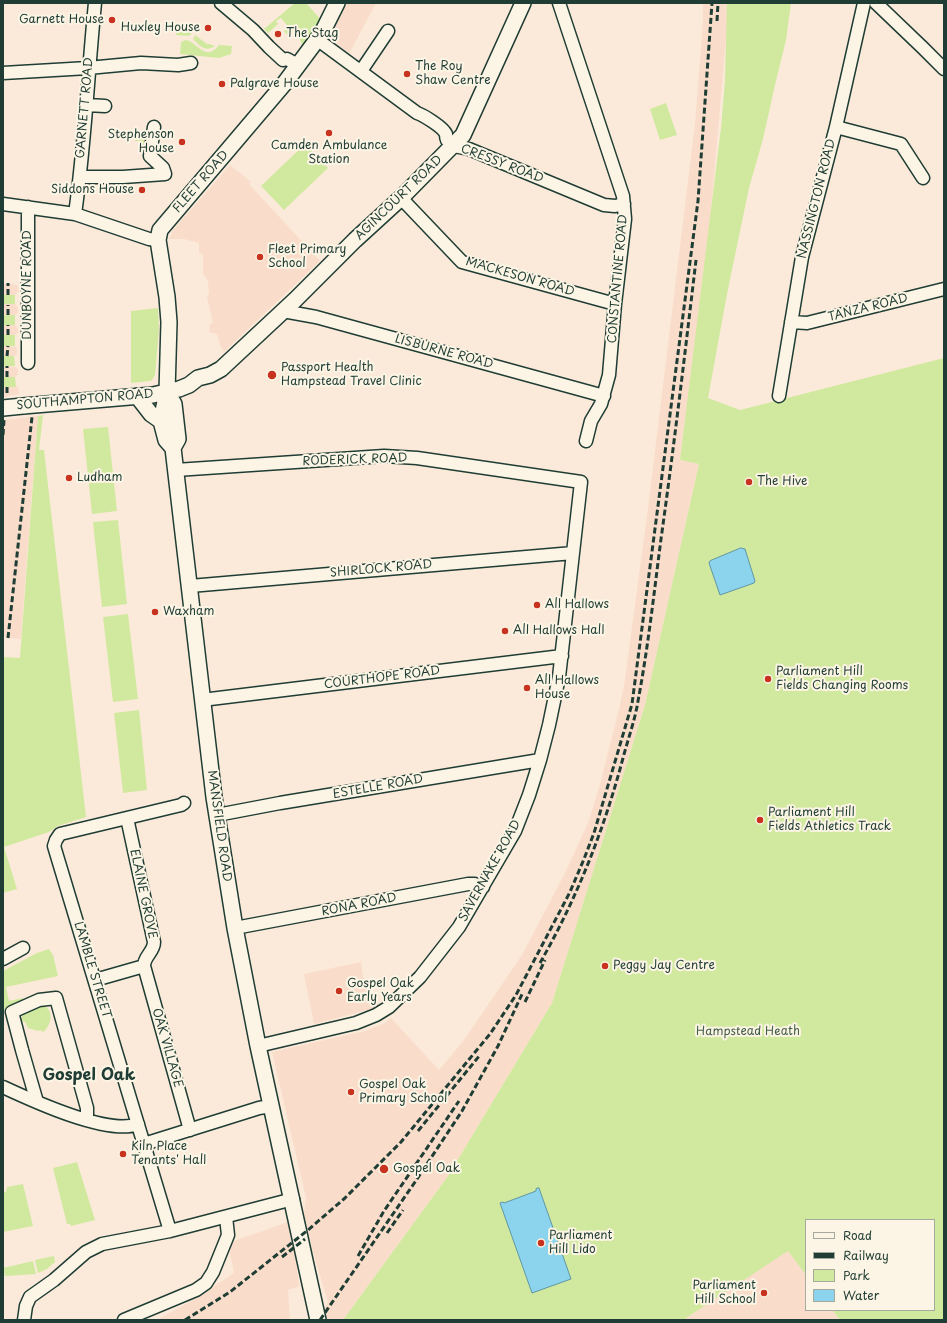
<!DOCTYPE html>
<style>
body{margin:0}
#map{position:relative;width:947px;height:1323px;overflow:hidden;background:#fbead9;font-family:"Playpen Sans",sans-serif}
canvas{display:block}
.frame{position:absolute;inset:0;border:4px solid #1f3d34;pointer-events:none}
.legend{position:absolute;left:805px;top:1219px;width:130px;height:92px;box-sizing:border-box;background:#fcf5e5;border:1px solid #a4ab9e;margin:0;padding:5px 7px;list-style:none;font-size:12px;color:#1f3d34}
.legend li{display:flex;align-items:center;gap:8px;height:20px}
.legend b{width:20px;border:1px solid #a4ab9e}
</style>
<div id="map">
<canvas width="947" height="1323"></canvas>
<div class="frame"></div>
<ul class="legend">
<li><b style="height:5px;background:#fcf5e5"></b>Road</li>
<li><b style="height:5px;background:#1f3d34"></b>Railway</li>
<li><b style="height:11px;background:#d1e99f"></b>Park</li>
<li><b style="height:11px;background:#8cd3ed"></b>Water</li>
</ul>
</div>
<script>
const c = document.querySelector('canvas').getContext('2d');
c.lineJoin = 'round';
function fillPath(path, color) { c.fillStyle = color; c.fill(path, 'evenodd'); }
function stroke(path, color, width, dash) { c.strokeStyle = color; c.lineWidth = width; c.lineCap = dash ? 'butt' : 'round'; c.setLineDash(dash || []); c.stroke(path); }
function drawText(font, color, halo, rows, align = 'center') {
  c.font = font + ' "Playpen Sans",sans-serif'; c.lineWidth = 4; c.setLineDash([]); c.textBaseline = 'middle'; c.strokeStyle = halo; c.fillStyle = color; for (const [text, x, y, turn = 0] of rows) {
    c.save(); c.translate(x, y); c.rotate((+turn || 0) * Math.PI / 180); c.textAlign = isNaN(turn) ? turn : align; if (halo) c.strokeText(text, 0, 0); c.fillText(text, 0, 0); c.restore();
  }
}
fillPath(new Path2D(`
 M345,3H376L349,54L328,36Z
 M703,3H731L727,28L710,222L680,460L699,464L645,705L552,1003L448,1176L343,1320H317L328,1302L312,1249L304,1212L306,1198L272,1052L365,1031L385,1023L391,1018L439,1070L464,1040L522,955L565,873L588,823L599,788L619,709L624,686L647,516L695,124L703,21Z
 M230,165L251,182L249,184L320,261L224,352L220,345L217,334L209,332L210,324L213,323L207,297L209,293L208,281L203,274V255L199,252V243L184,239H169L173,230Z
 M3,284H13L17,285L19,289L18,292L15,295H3Z
 M3,304H15L18,308V313L15,315H3Z
 M3,325H15L18,329V333L15,335H3Z
 M3,346L17,347V354L14,356H3Z
 M3,366L16,367L18,370V374L15,377H3Z
 M3,387H18L19,394L3,397Z
 M38,416L27,556L21,639L3,637V420Z
 M361,962L363,977L379,1004L371,1009L314,1024L304,974Z
 M288,1222L295,1252L299,1286L288,1290L290,1320H157L195,1299L234,1273L228,1243Z
 M788,1251L806,1275V1310H832L840,1320H683L748,1276Z`), '#f9ddca');
fillPath(new Path2D(`
 M295,3H306L322,21L303,47L298,35L300,33L297,30L288,36L284,31L289,28L281,18L276,21L278,24L268,33L264,29Z
 M727,3H791L786,40L775,85L763,139L749,188L727,294L708,398L740,410L944,358V1320H840L832,1310H934V1220H806V1275L788,1251L683,1320H343L448,1176L552,1003L645,705L699,464L680,460L721,128L725,81Z
 M177,27H186L194,31L189,36L176,35Z
 M195,35L207,44H209L215,46C205,53 199,45 193,39Z
 M186,40C198,42 205,63 219,45L232,46L231,54L219,58L180,54L181,42Z
 M666,103L677,135L660,140L650,109Z
 M135,132H151L148,145L141,148L139,141H135Z
 M305,144L328,168L284,210L261,186Z
 M3,295H15V304H3Z
 M158,308L159,330L155,375L152,380L150,381L131,383V311Z
 M3,315H15V325H3Z
 M3,335H15V346H3Z
 M3,356H14L15,366H3Z
 M3,377H15L16,387H3Z
 M43,415L39,450H44L86,817L58,826L49,832L4,847L17,889L3,893V657L20,658L38,416Z
 M108,427L117,511L92,514L83,429Z
 M118,520L127,604L102,607L93,522Z
 M128,614L138,699L113,702L103,617Z
 M139,710L147,790L123,793L114,713Z
 M49,949L53,955L58,976L6,987L9,1001L23,998L24,1004L3,1011V971L37,953Z
 M36,1004C41,1005 46,1006 49,1010C53,1017 49,1028 43,1032L40,1030L38,1031L28,1028L25,1022L22,1021C20,1011 29,1009 36,1004Z
 M77,1162L95,1220L71,1226L70,1224H67L53,1168Z
 M23,1184L33,1226L3,1232V1192H6L7,1187Z
 M54,1256L55,1262L47,1269L38,1273L35,1260Z
 M33,1261L36,1274L5,1276L3,1268Z`), '#d1e99f');
const water = new Path2D(`
 M741,548L745,549L755,581L754,583L720,595L709,563L710,561Z
 M539,1188L571,1279L532,1293L500,1203L503,1202L504,1203L536,1191V1189Z`);
fillPath(water, '#8cd3ed');
stroke(water, '#6097a3', 1);
const minor = new Path2D(`
 M221,3L253,30L269,47L283,60L287,59L298,65
 M559,3L623,196L625,219L615,304L609,375L601,404L591,421L586,441
 M876,3L923,48L944,69
 M318,40L417,113C423,115 443,127 446,134C446,136 446,138 447,140L454,146L469,149L604,205L615,206L624,204
 M361,71L388,31
 M3,73L88,68L141,63L178,65L191,63
 M87,105L105,106
 M836,127L901,144L923,178
 M80,177H123L165,174L163,168L150,156L154,127
 M401,198L462,262L615,304
 M3,204L75,214L149,239L158,240
 M75,214C85,144 88,73 95,3
 M283,311L316,317L604,396
 M791,322L807,323L944,289
 M28,363V207
 M779,396L802,257L836,127L864,3
 M176,470L384,456L417,458L581,482L559,677L549,725L540,760L529,795L515,831L459,927L420,977L389,1007L376,1015L356,1023L258,1046
 M190,586L573,553
 M202,700L562,656
 M217,815L280,803L540,760
 M127,818L154,942C154,952 144,956 144,966L190,1130
 M235,928L468,884H475L483,887
 M3,959L23,948
 M95,980L144,966
 M3,1087C31,1100 108,1136 138,1124
 M37,1102L22,1050L12,1012L39,1000L56,998L87,1108V1120
 M144,1144L259,1108L271,1106
 M170,1231L54,846L56,840L60,834L181,805L184,803
 M24,1320L26,1306L30,1297L54,1280L86,1252L102,1244L170,1231L293,1199
 M124,1320L196,1290L206,1283L213,1272L228,1235L226,1217`);
const major = new Path2D(`
 M167,392L174,404L178,439L173,448L214,797L235,928L258,1046L318,1320
 M137,396L151,414L161,421
 M23,406L153,395L179,389L189,385L198,378L210,375L221,369L295,300L355,240L401,198L463,135L523,3
 M173,448L166,440L161,421L167,392L169,322L167,297L158,240L160,230L284,84L322,33L337,3`);
stroke(minor, '#1f3d34', 15);
stroke(major, '#1f3d34', 18);
stroke(minor, '#fcf5e5', 12);
stroke(major, '#fcf5e5', 15);
stroke(new Path2D(`
 M717,21L718,3
 M8,295V283
 M8,315V305
 M8,335V325
 M7,356L8,346
 M7,377V366
 M7,387V396
 M3,435L4,420
 M8,638L32,417
 M540,963C577,898 604,830 623,758C628,739 635,720 638,701C648,648 654,593 661,539C674,446 685,353 696,260
 M525,1002L545,960
 M418,1131L480,1055
 M387,1233L403,1210
 M358,1256L384,1211L459,1101
 M282,1257L305,1239
 M185,1320L230,1292L308,1230L345,1198L401,1142L490,1034L516,995L570,892L584,859L594,833L632,704L698,201L712,3
 M320,1320L415,1182L462,1111L498,1046L523,992`), '#1f3d34', 3, [6, 3]);
const majorBridge = new Path2D(`
 M3,408L23,406`);
stroke(majorBridge, '#1f3d34', 18, []);
stroke(majorBridge, '#fcf5e5', 15);
for (const [x, y, r, color] of [
 [112,20,4,"#c8321e"],
 [208,28,4,"#c8321e"],
 [278,34,4,"#c8321e"],
 [407,74,4,"#c8321e"],
 [222,84,4,"#c8321e"],
 [329,133,4,"#c8321e"],
 [182,142,4,"#c8321e"],
 [142,190,4,"#c8321e"],
 [260,257,4,"#c8321e"],
 [272,375,5,"#c8321e"],
 [69,478,4,"#c8321e"],
 [749,482,4,"#c8321e"],
 [537,605,4,"#c8321e"],
 [155,612,4,"#c8321e"],
 [505,631,4,"#c8321e"],
 [768,679,4,"#c8321e"],
 [527,688,4,"#c8321e"],
 [760,820,4,"#c8321e"],
 [605,966,4,"#c8321e"],
 [339,991,4,"#c8321e"],
 [351,1092,4,"#c8321e"],
 [123,1154,4,"#c8321e"],
 [384,1169,5,"#c8321e"],
 [541,1243,4,"#c8321e"],
 [764,1293,4,"#c8321e"]
]) { const dot = new Path2D(); dot.arc(x, y, r, 0, 2 * Math.PI); c.fillStyle = color; c.fill(dot); stroke(dot, '#fcf5e5', 1.5); }
drawText('12px', '#1f3d34', '#fcf5e5', [
 ["Garnett House",104,20,"right"],
 ["Huxley House",200,28,"right"],
 ["The Stag",286,34],
 ["The Roy",415,67],
 ["Shaw Centre",415,81],
 ["Palgrave House",230,84],
 ["Stephenson",174,135,"right"],
 ["House",174,149,"right"],
 ["Camden Ambulance",329,146,"center"],
 ["Station",329,160,"center"],
 ["Siddons House",134,190,"right"],
 ["Fleet Primary",268,250],
 ["School",268,264],
 ["Passport Health",281,368],
 ["Hampstead Travel Clinic",281,382],
 ["Ludham",77,478],
 ["The Hive",757,482],
 ["All Hallows",545,605],
 ["Waxham",163,612],
 ["All Hallows Hall",513,631],
 ["Parliament Hill",776,672],
 ["Fields Changing Rooms",776,686],
 ["All Hallows",535,681],
 ["House",535,695],
 ["Parliament Hill",768,813],
 ["Fields Athletics Track",768,827],
 ["Peggy Jay Centre",613,966],
 ["Gospel Oak",347,984],
 ["Early Years",347,998],
 ["Gospel Oak",359,1085],
 ["Primary School",359,1099],
 ["Kiln Place",131,1147],
 ["Tenants' Hall",131,1161],
 ["Gospel Oak",393,1169],
 ["Parliament",549,1236],
 ["Hill Lido",549,1250],
 ["Parliament",756,1286,"right"],
 ["Hill School",756,1300,"right"]
], 'left');
drawText('12px', '#1f3d34', '#fcf5e5', [
 ["GARNETT ROAD",85,108,-85],
 ["CRESSY ROAD",502,164,21],
 ["FLEET ROAD",201,182,-49],
 ["AGINCOURT ROAD",399,198,-44],
 ["NASSINGTON ROAD",817,199,-76],
 ["MACKESON ROAD",520,277,16],
 ["CONSTANTINE ROAD",618,279,-85],
 ["DUNBOYNE ROAD",28,285,-90],
 ["TANZA ROAD",868,308,-14],
 ["LISBURNE ROAD",444,352,15],
 ["SOUTHAMPTON ROAD",85,400,-5],
 ["RODERICK ROAD",355,460,-2],
 ["SHIRLOCK ROAD",381,569,-5],
 ["COURTHOPE ROAD",382,678,-7],
 ["ESTELLE ROAD",378,787,-10],
 ["MANSFIELD ROAD",219,826,82],
 ["SAVERNAKE ROAD",490,871,-61],
 ["ELAINE GROVE",143,894,78],
 ["RONA ROAD",359,905,-11],
 ["LAMBLE STREET",92,970,73],
 ["OAK VILLAGE",167,1048,74]
]);
drawText('12px', '#435f49', '#fcf5e5', [
 ["Hampstead Heath",748,1032]
]);
drawText('bold 16px', '#1f3d34', '#fcf5e5', [
 ["Gospel Oak",89,1076]
]);
</script>
